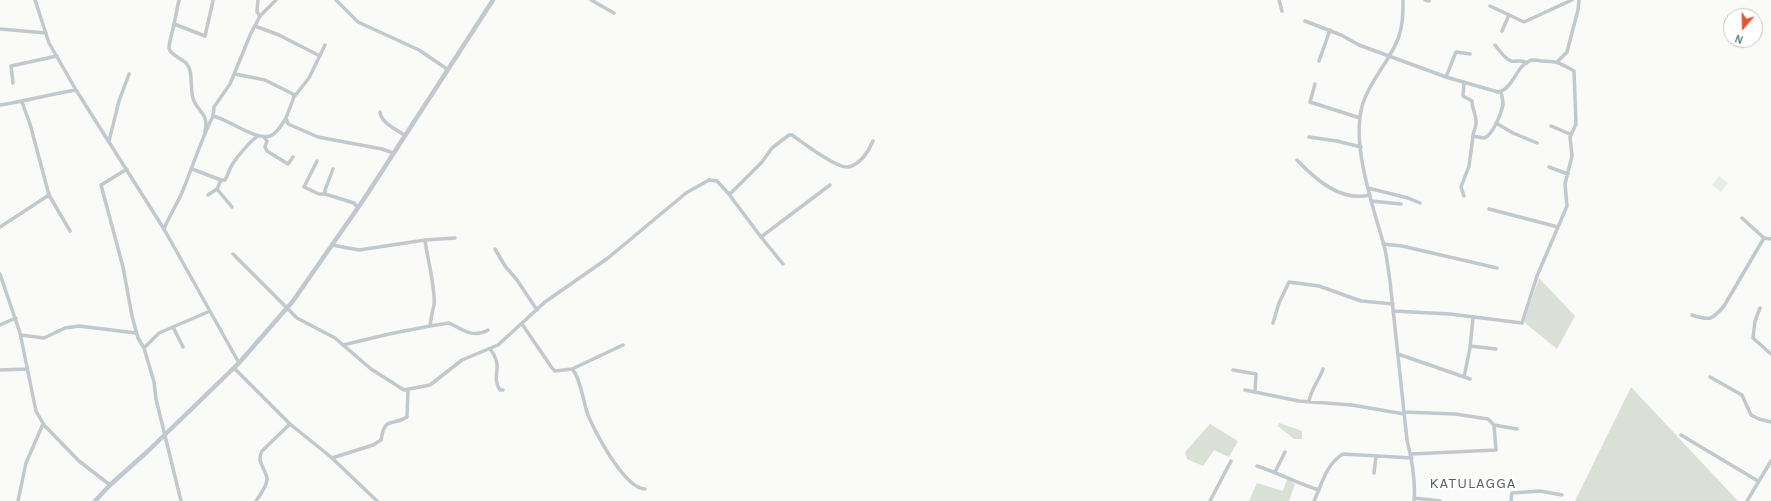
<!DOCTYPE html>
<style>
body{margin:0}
#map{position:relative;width:1771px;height:501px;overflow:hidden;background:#fafaf8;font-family:Karla,sans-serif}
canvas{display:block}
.north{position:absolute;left:1723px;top:8px;width:40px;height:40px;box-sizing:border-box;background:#fff;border:1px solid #c1c8cd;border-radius:50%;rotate:200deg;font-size:11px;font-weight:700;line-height:16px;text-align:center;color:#657683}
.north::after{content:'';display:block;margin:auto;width:14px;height:18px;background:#e4572e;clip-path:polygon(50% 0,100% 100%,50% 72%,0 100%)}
</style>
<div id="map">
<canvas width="1771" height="501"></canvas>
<div class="north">N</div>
</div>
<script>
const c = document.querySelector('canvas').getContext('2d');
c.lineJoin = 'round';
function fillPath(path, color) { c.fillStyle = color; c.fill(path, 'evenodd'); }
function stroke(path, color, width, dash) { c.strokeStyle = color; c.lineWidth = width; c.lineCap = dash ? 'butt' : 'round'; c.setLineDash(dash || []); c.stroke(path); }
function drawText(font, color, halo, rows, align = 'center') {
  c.font = font + ' Karla,sans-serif'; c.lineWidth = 4; c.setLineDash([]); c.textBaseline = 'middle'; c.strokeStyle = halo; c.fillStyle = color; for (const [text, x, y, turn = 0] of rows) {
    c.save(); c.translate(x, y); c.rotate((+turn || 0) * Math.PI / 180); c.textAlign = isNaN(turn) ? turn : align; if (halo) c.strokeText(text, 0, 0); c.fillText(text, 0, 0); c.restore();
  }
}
fillPath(new Path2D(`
 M1719,176L1728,183L1721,192L1712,185Z`), '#e8e9e9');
fillPath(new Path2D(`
 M1539,278L1575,316L1557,349L1524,322Z
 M1631,387L1738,501H1575Z
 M1279,423L1302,431V439H1294L1278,426Z
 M1210,424L1238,441L1229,457L1214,450L1203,466L1187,459L1185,452Z
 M1287,479L1295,484L1289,501H1249L1257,483L1283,491Z`), '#dadfd7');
stroke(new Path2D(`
 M35,0L49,43L76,90L164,229L239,363
 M258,0L257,12L260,16
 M276,0L260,16L251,33L230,84L214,107L213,116C228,119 259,143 272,135C278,132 282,124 286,118
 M336,0L358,22L419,50L447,69
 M591,0L614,13
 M1279,0L1282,11
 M1403,0C1403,13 1403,26 1398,39C1389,62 1371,79 1363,103C1350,142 1373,207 1384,245C1387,257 1388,269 1390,281L1407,440C1412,460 1416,480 1414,501
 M1425,0L1429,1
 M1490,6L1524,22L1572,0
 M1305,21L1341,35L1359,45L1446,77L1498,92C1514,89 1516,64 1532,60C1534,60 1539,60 1541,61C1557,61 1560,63 1574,71L1576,124L1570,137L1572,156L1565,184L1567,206L1537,276L1522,323L1450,314L1393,311
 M174,24L179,0
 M255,26L279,35L320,56
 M0,29L46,33
 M1502,31L1509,15
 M1495,45C1499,50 1505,59 1511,61C1517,62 1522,59 1527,63
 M1319,61L1330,30
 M1558,61L1567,52L1578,10L1579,0
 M235,74L265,80L293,94L294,97L286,118L288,124L318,137L382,149L393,153
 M1446,77L1456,52L1470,54
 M1464,82L1463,96L1472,101C1472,109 1477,116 1476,124C1476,128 1473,131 1473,136L1484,138C1493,135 1501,114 1503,105C1503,101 1502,96 1501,92
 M13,83L11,66L57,56
 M1315,84L1310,102L1360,118
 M294,97L309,78L325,45
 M22,102L30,124L49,195L70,231
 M0,105C26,101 51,94 76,90
 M380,112C381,123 396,129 404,135
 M1496,123L1513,133L1537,143
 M1551,126L1570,134
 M205,131C209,114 199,113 194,101C189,90 194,73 187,64C183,59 170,55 169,48C169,41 173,31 174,24L205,36L213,1
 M264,137L267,141L265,147L267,151L288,164L293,157
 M1309,137L1337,141L1361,147
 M109,141L119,101L129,74
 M1297,160C1316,180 1341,202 1370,195
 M317,161L304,187L319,194H325L354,203L357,207
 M1549,167L1568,174
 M127,169L101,185L123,267L132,316L138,338L144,348L154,382L156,399L181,501
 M192,169L221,180L217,189L208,195
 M221,180H225C228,175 229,170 232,165C236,158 251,140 258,136
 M1368,188L1408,198L1420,203
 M217,189L232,207
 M728,193L761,237L830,185
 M325,194V190L333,169
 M1464,196L1461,187L1469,166L1473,136
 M1371,201L1401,204
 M1489,209L1558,227
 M1742,218L1764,238L1771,239
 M0,227L49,195
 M164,229C169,216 178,203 183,190C193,166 201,140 213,116
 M761,237L783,264
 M1383,244L1402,246L1497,268
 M332,245L359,250L425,240L455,238
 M495,249L505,266L517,280L537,310
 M233,254L287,308
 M0,274L20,333L36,411L44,425L79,461L110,485
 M287,308L297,318L335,338L371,369L404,390L430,385L462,360L498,345L545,302L608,258L686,193L709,180L717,181L728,193H731L762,162L772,148L789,135H792C802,142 837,169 848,167C860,165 869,151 873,141
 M1760,308L1755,321L1753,338L1771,354
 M1692,315C1710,321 1712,320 1724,306L1764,238
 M1273,323L1279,303L1289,282L1319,286L1361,301L1393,304
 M522,324L552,368L555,371L572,369C580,377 583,400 587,412C593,430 625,489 645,489
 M0,325L16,318
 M430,326L449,323C462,329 473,339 488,330
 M173,327L183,347
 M21,335L44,338L65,328L79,326L136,333
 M343,345L389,334L430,326C431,319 432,312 434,305C436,290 427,257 425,240
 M1470,346L1496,349
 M144,348L159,333L210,311
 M490,349C505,368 490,375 500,390H503
 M1398,354L1470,379
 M234,368L290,424L332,458L377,501
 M572,369L623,345
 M0,370L27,369
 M1233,370L1256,374L1255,392
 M1464,377L1470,348L1473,318
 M1710,377L1742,395L1751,415L1759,419L1771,422
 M1245,390L1299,401L1352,405L1404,414
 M1309,402C1310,390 1319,381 1323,369
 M1404,412L1455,414L1488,419L1494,425L1517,429
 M1681,435L1758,481
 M1411,454L1496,450L1494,425
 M332,458L373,445L381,440C385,415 392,427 407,417L408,389
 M1257,466C1279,473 1298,484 1319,490
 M1275,472L1285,452
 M1374,473L1376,456
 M1414,498L1440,501
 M18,501L26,463L43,424
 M256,501C260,495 268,485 267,478C265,467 256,462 262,451L290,424
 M1210,501L1231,461
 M1314,501C1322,484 1326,464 1343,454L1412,458
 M1511,501L1512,493L1540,491L1562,495
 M1747,501L1771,461`), '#c3c8cc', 3.5);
stroke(new Path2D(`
 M95,501L110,485L148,451L239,363L293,301L364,199L493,0`), '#c3c8cc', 4.5);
c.letterSpacing = '1px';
drawText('15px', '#57646e', '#fff', [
 ["KATULAGGA",1473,484]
]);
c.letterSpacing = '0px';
</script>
